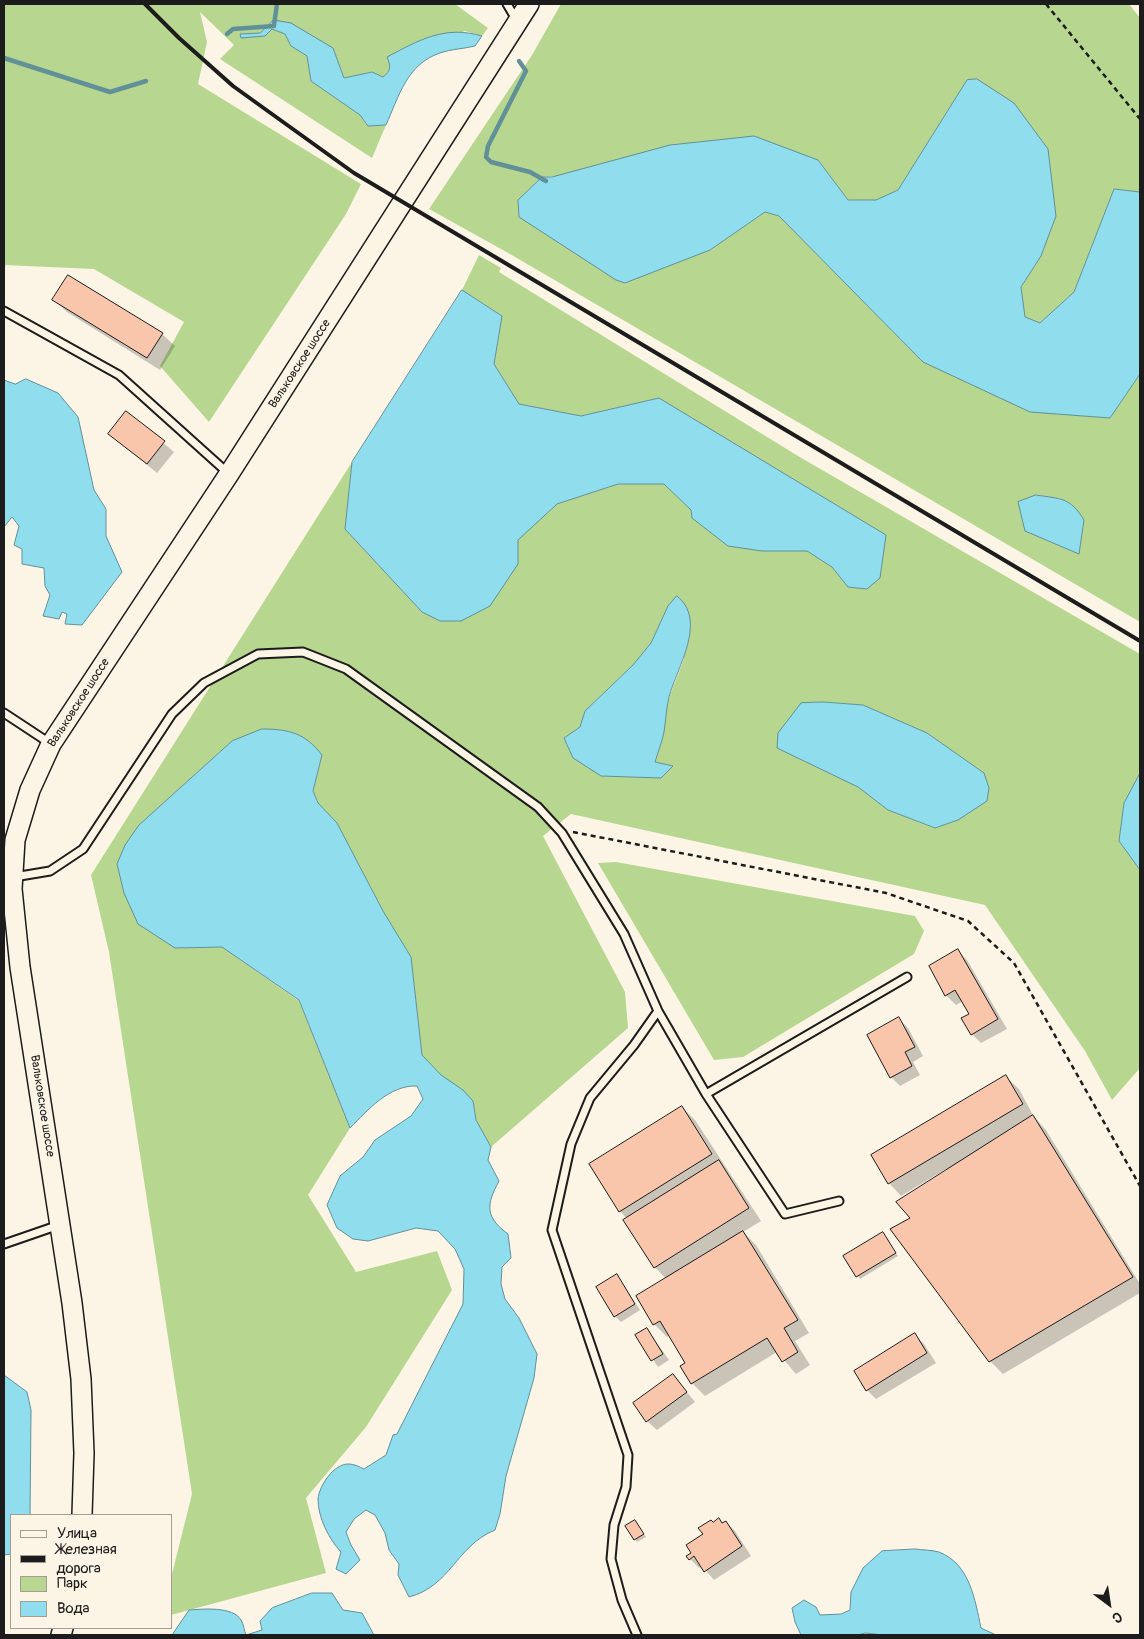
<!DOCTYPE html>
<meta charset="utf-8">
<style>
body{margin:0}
#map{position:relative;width:1144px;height:1639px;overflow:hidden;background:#fcf5e5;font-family:Pangolin,sans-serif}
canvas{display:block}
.frame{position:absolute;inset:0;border:5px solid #1c1c1c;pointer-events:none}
.legend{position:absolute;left:10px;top:1514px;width:162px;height:115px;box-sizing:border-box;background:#fcf5e5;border:1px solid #a29e95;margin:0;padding:6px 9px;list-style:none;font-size:15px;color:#1c1c1c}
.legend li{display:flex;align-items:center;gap:10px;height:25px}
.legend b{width:25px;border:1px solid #a29e95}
.north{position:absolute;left:1084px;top:1579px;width:50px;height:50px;-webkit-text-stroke:4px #fcf5e5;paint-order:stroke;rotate:149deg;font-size:14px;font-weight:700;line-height:20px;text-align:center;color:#1c1c1c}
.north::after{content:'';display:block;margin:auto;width:18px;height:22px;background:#1c1c1c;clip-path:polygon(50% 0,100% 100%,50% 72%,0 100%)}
</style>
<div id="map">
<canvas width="1144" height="1639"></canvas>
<div class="frame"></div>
<ul class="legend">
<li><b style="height:6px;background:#fcf5e5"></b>Улица</li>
<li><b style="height:6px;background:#1c1c1c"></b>Железная дорога</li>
<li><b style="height:14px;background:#b7d790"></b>Парк</li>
<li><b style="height:14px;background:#8fdded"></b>Вода</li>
</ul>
<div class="north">С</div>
</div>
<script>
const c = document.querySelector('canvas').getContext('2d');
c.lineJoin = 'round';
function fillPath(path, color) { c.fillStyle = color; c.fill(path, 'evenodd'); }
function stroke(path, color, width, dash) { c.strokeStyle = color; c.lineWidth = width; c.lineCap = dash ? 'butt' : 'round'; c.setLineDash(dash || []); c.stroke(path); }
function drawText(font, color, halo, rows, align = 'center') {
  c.font = font + ' Pangolin,sans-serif'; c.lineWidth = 4.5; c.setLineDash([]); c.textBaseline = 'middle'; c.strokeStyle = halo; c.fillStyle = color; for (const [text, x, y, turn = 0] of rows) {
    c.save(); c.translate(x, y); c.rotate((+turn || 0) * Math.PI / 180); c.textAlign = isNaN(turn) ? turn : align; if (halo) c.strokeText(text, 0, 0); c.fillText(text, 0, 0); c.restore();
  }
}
fillPath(new Path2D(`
 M4,4H455L488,28L482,36L465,31L388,57C391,66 391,71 383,77L372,72L344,78L333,48L274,20L260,33L265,36L272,29L285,34L291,46L307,56L311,81L360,115L368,126L386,125L372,158L220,59L234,45L200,12L207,42L198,84L361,184L346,214L209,422L160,366L184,322L94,269L4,265Z
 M561,4H1129L1140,18V192L1114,189L1074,292L1040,323L1025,317L1021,287L1041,256L1048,149L967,80L898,190L876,200H848L818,160L542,177L518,200L519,217L710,250L765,212L779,216L923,362L1110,418L1140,374V622L510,254L429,209L532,55Z
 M479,255L501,268L499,272L798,456L1140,654V773L1124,803L1119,841L1140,870V1068L1112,1100L1085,1051L985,905L571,814L543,836L625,992L628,1028L491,1147L476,1120L473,1101L441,1075L422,1055L411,957L383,911L337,824L318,803L313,791L322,755L232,741L139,825L175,948L222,947L299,1001L350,1128L308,1195L356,1272L437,1251L452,1290L366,1427L306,1498L326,1573L171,1615V1578L192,1494L109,952L91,875L352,462L345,529L422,612L518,564L517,540L557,504L618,484H664L691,510L762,551H807L832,567L848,587L867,589L659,398L581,416L519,404L494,364L502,316L462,290ZM668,606L684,659L670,695L664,719V731L655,762L672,766L573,758L564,738L580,727L585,711L633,665L651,643ZM823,702L863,705L927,733L984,773L989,788L958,820L934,828L888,810L858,787L808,762L801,703Z
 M616,862L915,916L924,931L914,954L743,1057L714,1060L598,863Z`), '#b7d790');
const water = new Path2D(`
 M274,20L291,23L333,48L344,78L372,72L383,77C391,71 391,66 387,57C419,40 445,25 482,36L475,46C463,49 451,49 440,53C407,64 399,96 386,125L368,126L360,115L311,81L307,56L291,46L285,34L272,29L265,36L241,38L240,34L260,33Z
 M977,79L1014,103L1048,149L1056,216L1041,256L1021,287L1025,317L1040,323L1074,292L1114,189L1140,192V374L1110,418L1030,412L923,362L779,216L765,212L710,250L625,283L616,280L519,217L518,200L542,177H552L670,145L754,136L818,160L848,200H876L898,190L967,80Z
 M462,290L502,316L494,364L519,404L581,416L659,398L886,535L880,578L867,589L848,587L832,567L807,551H762L728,546L692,518L691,510L664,484H618L557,504L518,540V564L490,606L461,621H440L422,612L345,529L352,462Z
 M26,379L58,393L78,417L94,490L106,509V536L122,572L82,625L65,624L67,614L62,612L59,619L43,616L50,595L45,586L44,568L22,564V549L14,545L19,526L12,517L4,527V380L15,384Z
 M1036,495C1061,499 1070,497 1084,520L1079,554L1025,531L1018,502Z
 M677,596C708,621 677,667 669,697C666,709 666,720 664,732C662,742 658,752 655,762L673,766L661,778L601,776L573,758L564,738L580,727L585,711L633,665L651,643L668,606Z
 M823,702L863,705L927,733L984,773L989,788L987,801L958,820L935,828L888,810L858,787L777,748L778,733L801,703Z
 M262,729C289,729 305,733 322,755L313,791L318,803L337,823L383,911L411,957L422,1055L441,1075L463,1090L473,1101L476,1120L491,1147L488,1160L499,1181C486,1205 485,1217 508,1234L511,1258L502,1267L501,1284L505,1299L519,1318L537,1354L534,1378L506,1476L500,1514L495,1530C456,1546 451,1586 409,1597L398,1575L399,1564L389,1550L385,1533L375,1515L366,1510L354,1519L346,1532L351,1545L360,1560L346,1574L336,1569L341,1552C329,1539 318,1518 318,1499C319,1486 334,1463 349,1464C354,1464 360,1467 364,1469L386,1455L393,1435L397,1434L463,1304L464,1269L455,1249L438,1231L416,1228L368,1241L353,1239L337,1228L327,1205L340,1176L363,1157L375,1140L411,1116L423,1099L417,1086C389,1085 368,1110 350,1128L299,1000L222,947L175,948L138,924L124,893L117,864L125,845L139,825L232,741Z
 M1140,737V870L1119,841L1124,803L1140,773Z
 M4,1375L27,1392L31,1410L30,1515H11V1554L4,1555Z
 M915,1549C922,1550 932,1550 939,1552C970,1564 975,1600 981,1628L996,1635H884L865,1633L858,1635H801L795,1622L792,1608L804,1600L816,1607L820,1615L841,1614L850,1610L851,1592L863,1568L882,1551Z
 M312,1593H332L343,1610L362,1613L374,1635H172L189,1610C202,1609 233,1606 241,1620C244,1624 244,1631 246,1635L262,1630L260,1621L272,1608Z`);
fillPath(water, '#8fdded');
stroke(water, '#619099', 1);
fillPath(new Path2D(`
 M54,300L162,334L175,346L160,370L67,312Z
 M126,412L174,452L157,473L109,434Z
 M958,951L967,960L1007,1029L981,1043L972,1034L970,1014L963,1001L956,1005L946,995L930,967Z
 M899,1019L908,1028L923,1056L913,1062L920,1075L900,1086L891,1077Z
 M1006,1077L1019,1089L1034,1117L1046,1130L1140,1284V1293L1003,1374L990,1361L912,1218L947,1171L946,1169L901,1196L889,1183Z
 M682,1107L695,1120L761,1221L743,1232L756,1245L809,1333L795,1341L810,1365L796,1374L777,1352L705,1396L692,1383L687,1363L670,1335L667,1337L654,1324L666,1279L655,1267L627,1219L620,1211Z
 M883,1233L898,1256L860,1279L845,1256Z
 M617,1276L640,1310L621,1322L615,1316Z
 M647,1329L669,1360L658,1367L637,1336Z
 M915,1335L924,1344L936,1363L876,1399L867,1390Z
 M673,1375L695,1402L657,1430L647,1421Z
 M635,1521L646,1537L637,1542L635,1539Z
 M726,1522L735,1531L751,1556L714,1580L702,1566L699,1568L690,1559L713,1524Z`), '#0003');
stroke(new Path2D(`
 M274,25L277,4
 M227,34L233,29L274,26
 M4,58L110,92L146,81
 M519,61L526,71L488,146L486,157L491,162L530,172L546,181`), '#619099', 4.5);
const building = new Path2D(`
 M68,275L163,333L147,358L52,300Z
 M126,411L165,441L147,464L108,434Z
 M958,949L998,1019L971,1035L961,1018L969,1014L955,990L945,996L929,966Z
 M899,1017L915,1047L905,1052L912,1066L890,1078L867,1035Z
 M1006,1075L1023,1104L888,1184L871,1155Z
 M682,1106L712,1154L619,1212L589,1164Z
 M1033,1115L1133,1277L989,1362L890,1229L910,1218L896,1202Z
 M719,1160L749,1208L654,1268L623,1220Z
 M743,1231L798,1320L784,1328L798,1352L782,1362L767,1338L691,1384L680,1366L685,1363L660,1321L653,1325L636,1296Z
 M883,1232L896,1253L856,1277L843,1256Z
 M617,1274L635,1304L614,1317L596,1287Z
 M647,1328L663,1354L651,1361L635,1335Z
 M915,1333L927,1353L866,1391L854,1371Z
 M673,1374L687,1392L646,1422L633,1403Z
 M719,1518L722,1523L726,1521L742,1546L704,1572L694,1556L689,1560L686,1556L691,1553L686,1545L703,1534L698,1528L711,1520L713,1522Z
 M635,1520L644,1534L634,1540L625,1526Z`);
fillPath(building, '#f9c5ab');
stroke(building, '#1c1c1c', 1);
const service = new Path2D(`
 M507,4L517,21
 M4,311L119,375L229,474
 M4,713L51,744
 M14,877L50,871L83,849L172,714L204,683L258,654L303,652L346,669L538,807L562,833L624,934L658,1011L706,1094L785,1214L839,1201
 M706,1094L907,977
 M4,1244L59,1225
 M637,1635L622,1600L611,1559L614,1525L626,1487L628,1455L552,1230L571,1144L590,1098L634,1045L658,1011`);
const secondary = new Path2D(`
 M82,1515L84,1453L81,1379L72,1303L20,967L12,889L15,840L30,790L51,744L229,474L529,4
 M61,1635L63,1628`);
stroke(service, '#1c1c1c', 11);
stroke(secondary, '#1c1c1c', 22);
stroke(new Path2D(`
 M1046,4L1140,119
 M573,832L886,893L968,921L1014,963L1140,1186`), '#1c1c1c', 2.5, [5, 4]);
stroke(service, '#fcf5e5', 7);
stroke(secondary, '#fcf5e5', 19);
stroke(new Path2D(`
 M145,4L179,38L233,86L354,173L1140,641`), '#1c1c1c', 4);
drawText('12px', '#1c1c1c', '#fcf5e5', [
 ["Вальковское шоссе",300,364,-57],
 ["Вальковское шоссе",79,703,-57],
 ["Вальковское шоссе",42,1106,81]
]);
</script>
